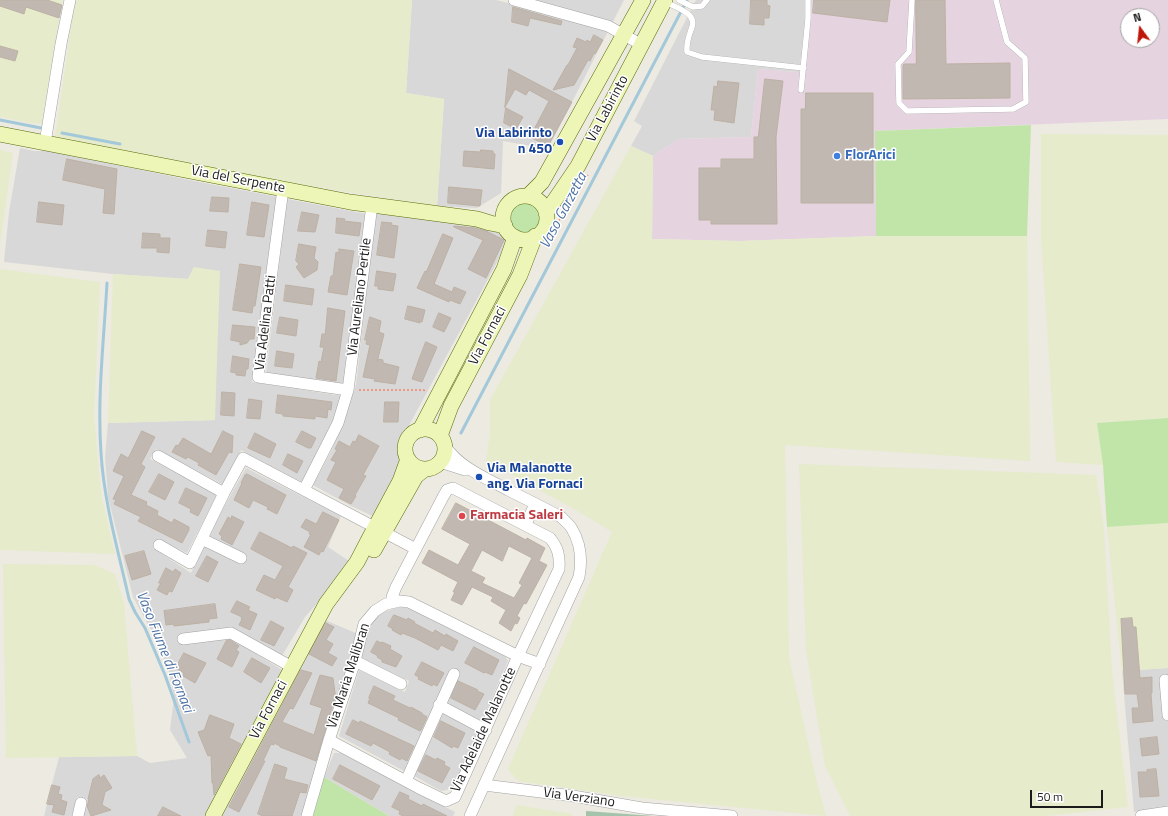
<!DOCTYPE html>
<style>
body{margin:0}
#map{position:relative;width:1168px;height:816px;overflow:hidden;background:#eceae1;font-family:"Titillium Web",sans-serif}
canvas{display:block}
.north{position:absolute;left:1120px;top:8px;width:40px;height:40px;box-sizing:border-box;background:#fff;border:1px solid #a4a4a4;border-radius:50%;rotate:345deg;font-size:11px;font-weight:700;line-height:16px;text-align:center;color:#1b1b1b}
.north::after{content:'';display:block;margin:auto;width:14px;height:18px;background:#bd1709;clip-path:polygon(50% 0,100% 100%,50% 72%,0 100%)}
.scale{position:absolute;left:1030px;top:790px;width:73px;height:18px;box-sizing:border-box;border:2px solid #1b1b1b;border-top:0;padding-left:5px;font-size:12px;line-height:14px;white-space:nowrap;color:#1b1b1b;-webkit-text-stroke:3px #fff;paint-order:stroke}
</style>
<div id="map">
<canvas width="1168" height="816"></canvas>
<div class="north">N</div>
<div class="scale">50 m</div>
</div>
<script>
const c = document.querySelector('canvas').getContext('2d');
c.lineJoin = 'round';
function fillPath(path, color) { c.fillStyle = color; c.fill(path, 'evenodd'); }
function stroke(path, color, width, dash) { c.strokeStyle = color; c.lineWidth = width; c.lineCap = dash ? 'butt' : 'round'; c.setLineDash(dash || []); c.stroke(path); }
function drawText(font, color, halo, rows, align = 'center') {
  c.font = font + ' "Titillium Web",sans-serif'; c.lineWidth = 3; c.setLineDash([]); c.textBaseline = 'middle'; c.strokeStyle = halo; c.fillStyle = color; for (const [text, x, y, turn = 0] of rows) {
    c.save(); c.translate(x, y); c.rotate((+turn || 0) * Math.PI / 180); c.textAlign = isNaN(turn) ? turn : align; if (halo) c.strokeText(text, 0, 0); c.fillText(text, 0, 0); c.restore();
  }
}
fillPath(new Path2D(`
 M412,0H496L519,6L522,0H624L548,149L503,141L501,193L477,208L437,206L444,99L406,93Z
 M696,0H813L798,72L758,69L751,137L679,139L653,156L631,146L642,126L634,121Z
 M20,148L34,151H49L194,181L278,197L252,382L342,396L340,411L302,482L241,450L224,485L156,449L150,459L217,495L187,553L158,539L153,548L191,573L205,545L242,564L247,558L208,535L246,468L341,516L328,547L352,563L305,617L282,656L236,629L178,637L180,643L229,637L282,670L241,759L208,816H83L87,799L77,797L72,816H44L59,757L137,756L150,763L187,758L170,730L174,697L169,672L157,641L133,597L108,497L105,457L108,423L215,420L194,267L188,279L113,274L4,262L9,212Z
 M287,199L367,214L344,384L266,374Z
 M375,213L489,227L509,240L406,431L398,476L377,518L351,506L313,485L332,450L356,385Z
 M397,607L413,609L505,656L508,661L482,721L445,702L460,673L454,669L406,772L339,736L359,670L405,692L409,681L361,659L368,625L380,614Z
 M325,620L358,634L321,749L302,816H220Z
 M1168,668V806L1134,812L1122,671Z
 M444,711L480,729L452,789L441,791L411,774Z
 M334,753H341L455,812L453,816H389L324,777Z`), '#d9d8d8');
fillPath(new Path2D(`
 M813,0H1168V119L875,131L876,236L739,241L652,239L653,156L679,139L751,137L758,69L798,72ZM1128,16H1152V40H1128Z`), '#e5d3e0');
fillPath(new Path2D(`
 M0,0H62L42,124L31,123L0,117Z
 M75,0H412L406,93L444,99L437,206L199,169L55,138Z
 M1041,134L1168,135V418L1098,423L1103,465L1056,462L1041,237Z
 M631,146L653,156L652,239L739,241L876,236H1027L1030,461L785,445L789,657L816,779L826,816L621,796L518,781L508,769L612,532L576,510L486,461L490,433V400Z
 M0,150L13,153L0,244Z
 M194,267L220,271L215,420L108,423L113,274L188,279Z
 M0,269L100,282L94,416L101,494L115,554L0,550Z
 M799,464L1096,475L1104,529L1112,672L1128,807L1047,816H850L825,766L806,650Z
 M1168,523V668L1122,671L1107,527Z
 M3,564L94,565L115,574L124,604L137,756L6,758Z
 M516,805L572,814V816H513Z`), '#e6ebcc');
fillPath(new Path2D(`
 M1031,125L1027,236H876L875,131Z
 M509 218a16 16 0 1 1 32 0a16 16 0 1 1-32 0Z
 M1168,418V523L1107,527L1103,465L1097,423Z
 M324,777L389,816H313Z`), '#c1e5a8');
fillPath(new Path2D(`
 M586,811L654,816H586Z`), '#a3c4ab');
stroke(new Path2D(`
 M0,120L41,128
 M62,133L120,144
 M107,283C104,339 97,397 101,453C104,502 118,550 129,599L135,612L145,628L165,675L189,742
 M461,433L687,0`), '#a3c8d9', 3);
const building = new Path2D(`
 M0,0H47L62,5L59,18L26,7L24,14L0,6Z
 M751,0H767V5L770,6L769,18H764V25L750,24Z
 M814,0H890L887,22L813,13Z
 M916,0H945L946,64L1010,63V98L903,99V65L904,64H916Z
 M513,7L562,21L561,25L530,18L528,26L512,22Z
 M594,35L603,40L595,54L594,53L590,61L588,60L574,85L553,90L567,65H568L577,48L573,47L577,38L586,42L587,40L590,42Z
 M0,46L18,51L15,61L0,57Z
 M509,69L572,102L548,146L530,137L549,101L529,90L526,95L515,89L505,107Z
 M765,79L783,81L776,137L777,224H711V220H699V168H721V159H754V137H758Z
 M718,81L739,83L734,123L714,120L715,110H711L714,86L717,87Z
 M806,93H873V203H801V109H805Z
 M506,108L523,117L516,129L504,123Z
 M481,150L493,151V153L495,154L494,169L463,166L464,151L480,152Z
 M67,159L117,169L114,214L103,213L105,189L63,180Z
 M449,187L482,190L480,206L448,203Z
 M212,197L229,198L228,212L210,211Z
 M39,202L64,205L62,225L37,222Z
 M252,202L269,205L264,237L247,235Z
 M302,212L319,215L315,232L298,231Z
 M337,218L345,219L344,221L361,223L359,236L336,233Z
 M382,222L392,223L391,225L398,226L394,258L377,255Z
 M454,226L475,228L486,231L504,240L486,278L468,269L483,240L454,227Z
 M208,230L227,232L225,248L206,246Z
 M143,233L160,234V238H170L169,253L157,252V248H142Z
 M443,234L453,238L434,284L452,292L454,287L466,292L460,304L450,300L449,302L417,288L425,271L426,272Z
 M299,244L316,247L314,258L318,262L317,270L304,278L296,267L299,264L296,261Z
 M339,249L354,251L347,295L328,292L331,276H333L336,252L339,253Z
 M240,264L261,267L255,306H253L252,313L233,310Z
 M377,271L396,274L393,291L378,289V286H375Z
 M286,285L314,289L312,305L284,301Z
 M408,306L425,310L422,322L420,321V323L405,319Z
 M328,308L345,311L336,381L316,378L319,361L321,362L324,347H320L322,334H325Z
 M439,313L451,318L444,332L433,327Z
 M280,317L298,320L296,336L277,333Z
 M370,317L381,321L379,332L384,334L377,362L378,359L383,360V363L399,367L395,384L374,381L375,379L363,377L370,345L366,344L367,340H365Z
 M233,325L255,327L254,339H250L247,343L240,345V342L231,340Z
 M426,342L437,347L422,382L412,379L419,359Z
 M277,351L294,354L292,368L275,366Z
 M233,356L249,359L248,369H246L245,376L236,375V373L231,372Z
 M222,392L235,393L234,416L221,415Z
 M278,395L332,402L331,410L328,409L327,418L315,416V419L283,416V414L276,413Z
 M249,399L262,401L260,419L247,418Z
 M385,402H399L398,422H384Z
 M142,431L155,437L141,464L145,467L131,495L147,502L146,505L158,511L157,515L172,523L174,519L189,527V530L182,543L138,521L141,517L114,504L116,500L113,499L124,476L113,471L121,454L128,458Z
 M223,431L233,436L232,453L229,452L216,475L198,465L199,463L188,457L186,459L172,452L176,445L178,446L183,438L211,454Z
 M302,431L316,438L311,448H308L296,442Z
 M255,433L276,444L270,458L248,448Z
 M359,435L379,446L363,475L366,476L355,495L356,496L351,504L339,498L344,489L327,480L336,462L331,460L337,450L335,449L339,441L350,447L353,441L355,442Z
 M288,454L303,461L297,473L283,465Z
 M159,474L174,482L165,500L149,492Z
 M247,474L286,495L277,514L267,509L268,507L253,500L249,508L234,500L242,483H241L245,475Z
 M186,488L207,498L198,516L190,512L191,509L179,503Z
 M456,503L526,540L527,538L545,548L539,561L547,565L526,604L524,603L517,616L520,618L517,624L515,623L511,631L499,623L506,610L491,601L493,597L472,587L462,605L451,600L455,592H453L458,582L422,563L429,550L458,565L470,544L442,529ZM509,546L532,558L519,583L522,585L514,598L482,583L485,578L471,571L482,550L502,561Z
 M323,512L339,520L323,552L321,551L319,555L304,547L311,534H309L310,532L301,527L306,519L316,524Z
 M232,516L244,522L232,545L221,539L222,536L219,534L228,517L231,519Z
 M260,532L292,548L293,546L307,553L288,587L293,590L287,602L276,597L275,599L256,590L264,575L275,580L283,566L251,549Z
 M144,551L151,574L132,580L125,556Z
 M207,556L218,562L208,582L196,576Z
 M166,568L173,572L175,569L181,573L172,592L169,591L167,595L157,590L161,583H159Z
 M237,601L250,607L248,610L257,614L250,630L239,625L242,619H241L242,617L231,612Z
 M215,604L217,618L209,619V622L174,626V624L166,625L164,611Z
 M394,615L407,620L408,618L415,622L414,623L433,633L435,630L445,636L446,634L458,641L453,651L441,645L438,650L415,638L402,633L401,635L392,630L393,629L388,626Z
 M1132,618L1133,627H1136L1140,678L1152,677V693L1151,694L1153,721L1133,723L1132,708H1139L1137,694H1125L1121,619Z
 M271,621L284,628L274,646L261,640Z
 M326,623L334,627L326,640L333,644L328,653L337,658L332,666L309,654Z
 M230,640L239,646L236,650L239,652L232,667L217,659L226,641Z
 M377,641L381,643L382,642L391,646L390,649L402,656L396,667L382,662V660L377,657L378,656L371,652Z
 M474,647L499,660L492,675L485,672L484,673L465,663Z
 M184,653L206,663L195,683L183,676L184,673L176,668Z
 M252,658L270,668L261,683L244,672Z
 M422,662L444,673L437,686L433,684L432,686L418,679L419,677L415,675Z
 M301,670L312,673L293,709L290,708L282,722L314,735L322,708L310,704L320,675L333,678L335,693L336,694L316,761L280,747V746L274,743V745L271,744L263,761H265L239,812L229,807Z
 M458,681L478,690L477,691L484,694L475,710L451,698Z
 M374,686L395,696L393,700L410,708L411,707L422,713V714L427,717L421,730L420,731L398,720L399,718L368,703L370,698H369Z
 M210,715L234,724L229,738L241,744L214,795L213,783H212L211,755L208,756L198,732L204,730Z
 M353,720L359,723L360,721L414,746L407,761L401,758L400,760L389,754L390,752L373,743L371,746L346,734Z
 M441,721L465,733L458,748L453,746L452,748L434,737Z
 M1157,737L1159,754L1142,756L1140,739Z
 M426,755L436,760L437,758L445,762L444,765L450,768L442,783L418,771Z
 M275,764L287,768L284,779L308,785L306,793L300,792L292,816H263L258,814Z
 M340,765L380,786L372,800L333,779Z
 M1156,769L1159,796L1140,797L1138,772H1147V770Z
 M99,775L100,778L104,775L112,788L105,792L102,805L111,810L91,816L87,806L89,799H88L93,779Z
 M52,785L60,787L58,794L62,795L61,800L67,802L64,815L52,812L54,805L47,804Z
 M400,792L409,796L408,799L422,806L423,804L447,816H403L399,814L400,811L392,807Z
 M163,807L181,816H158Z`);
fillPath(building, '#c1b8b1');
stroke(building, '#bdb1a4', 1);
const lane = new Path2D(`
 M679,0L693,7L702,6L707,0
 M912,0L909,52L898,64L899,103L907,111L1013,109L1026,102L1025,58L1007,42L996,0
 M665,2C675,7 697,13 692,27C689,36 686,42 687,52L702,57L804,68
 M801,90L808,19V0`);
const street = new Path2D(`
 M514,0L608,26L642,45
 M45,143L61,44L70,0
 M283,189L258,377L348,390L338,423L304,490
 M348,390L372,205
 M445,446C460,468 486,478 508,490C526,499 544,508 561,517C565,521 570,525 572,529C581,544 582,561 579,577L470,816
 M158,456L224,493
 M440,462L465,470
 M526,524L535,504
 M202,539L241,558
 M159,545L190,563L224,493L243,458L416,549
 M183,639L231,633L292,667
 M355,661L401,684
 M1165,680L1168,715
 M439,705L486,730
 M329,740L419,788L446,801L455,797L518,656L559,569C560,556 558,548 550,538L453,488L447,490L443,497L396,587L392,597L393,602
 M406,781L454,674
 M484,785L573,796L642,808L732,816
 M78,816L81,803
 M307,816L329,740L355,661L364,624L375,611L386,604L400,601L409,602L518,656L540,664
 M1141,816L1168,812`);
const secondary = new Path2D(`
 M0,134L350,202L477,219L490,223L505,226
 M528,196L542,182L643,0
 M503 218a22 22 0 1 1 44 0a22 22 0 1 1-44 0Z
 M546,213L578,166L665,0
 M405 449a20 20 0 1 1 40 0a20 20 0 1 1-40 0Z
 M420,430L504,269L515,237
 M440,436L451,406L520,275L535,236
 M374,550L416,476L425,469
 M213,816L326,604L357,562L370,537L400,481L408,459`);
stroke(lane, '#a2a2a2', 6);
stroke(street, '#a2a2a2', 12);
stroke(secondary, '#596b09', 16);
stroke(new Path2D(`
 M547,241L553,232L563,213L588,175
 M359,390H423L427,391`), '#f3846c', 1.5, [2, 2]);
stroke(lane, '#fff', 5.5);
stroke(street, '#fff', 11);
stroke(secondary, '#edf6b6', 15);
for (const [x, y, r, color] of [
 [560,142,4,"#1a4fb4"],
 [837,156,4,"#3f7fe0"],
 [479,477,4,"#1a4fb4"],
 [462,516,4,"#e0444e"]
]) { const dot = new Path2D(); dot.arc(x, y, r, 0, 2 * Math.PI); c.fillStyle = color; c.fill(dot); stroke(dot, '#fff', 1.5); }
drawText('14px', '#1b1b1b', '#fff', [
 ["Via Labirinto",608,109,-62],
 ["Via del Serpente",238,180,11],
 ["Via Aureliano Pertile",360,297,-83],
 ["Via Adelina Patti",266,323,-83],
 ["Via Fornaci",488,336,-62],
 ["Via Maria Malibran",349,676,-72],
 ["Via Fornaci",269,710,-62],
 ["Via Adelaide Malanotte",484,730,-65],
 ["Via Verziano",579,798,8]
]);
drawText('bold 14px', '#164399', '#fff', [
 ["Via Labirinto",552,134],
 ["n 450",552,150],
 ["Via Malanotte",487,469,"left"],
 ["ang. Via Fornaci",487,485,"left"]
], 'right');
drawText('bold 14px', '#366cbe', '#fff', [
 ["FlorArici",845,156]
], 'left');
drawText('bold 14px', '#be3a42', '#fff', [
 ["Farmacia Saleri",470,516]
], 'left');
drawText('italic 15px', '#4d72a5', '#fff', [
 ["Vaso Garzetta",564,211,-62],
 ["Vaso Fiume di Fornaci",164,652,68]
]);
</script>
